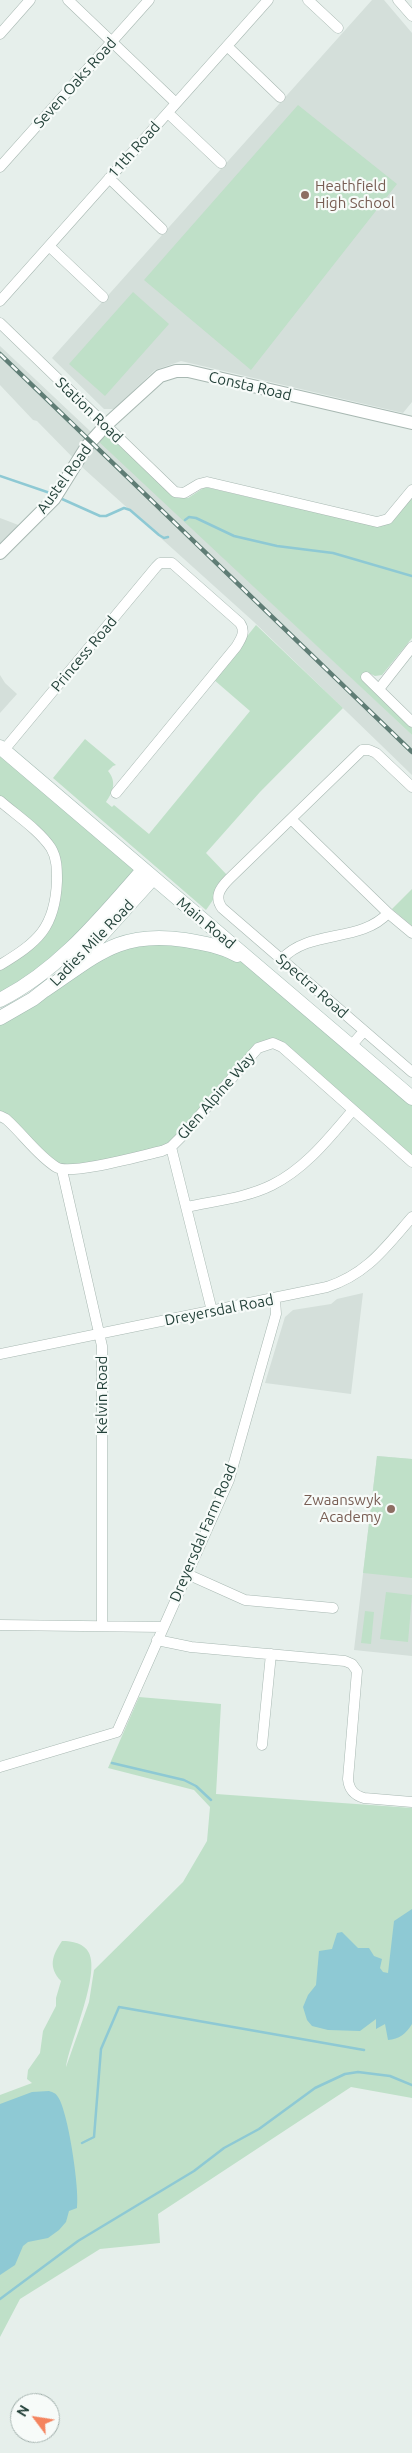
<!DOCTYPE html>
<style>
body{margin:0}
#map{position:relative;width:412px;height:2453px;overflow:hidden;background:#e6efeb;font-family:Ubuntu,sans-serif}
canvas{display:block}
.north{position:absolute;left:10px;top:2393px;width:50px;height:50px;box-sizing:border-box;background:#f7fbf9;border:1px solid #a3b1ad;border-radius:50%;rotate:301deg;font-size:14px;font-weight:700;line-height:20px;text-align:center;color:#24423a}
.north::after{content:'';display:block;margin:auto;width:18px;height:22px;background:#f4845f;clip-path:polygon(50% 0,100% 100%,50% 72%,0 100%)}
</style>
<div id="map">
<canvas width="412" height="2453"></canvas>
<div class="north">N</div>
</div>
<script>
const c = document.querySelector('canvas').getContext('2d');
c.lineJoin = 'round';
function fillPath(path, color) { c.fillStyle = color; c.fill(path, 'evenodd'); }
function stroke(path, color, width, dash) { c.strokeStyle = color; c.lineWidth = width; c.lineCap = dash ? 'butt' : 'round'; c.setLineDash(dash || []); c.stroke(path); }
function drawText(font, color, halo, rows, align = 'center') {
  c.font = font + ' Ubuntu,sans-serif'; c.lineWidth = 4.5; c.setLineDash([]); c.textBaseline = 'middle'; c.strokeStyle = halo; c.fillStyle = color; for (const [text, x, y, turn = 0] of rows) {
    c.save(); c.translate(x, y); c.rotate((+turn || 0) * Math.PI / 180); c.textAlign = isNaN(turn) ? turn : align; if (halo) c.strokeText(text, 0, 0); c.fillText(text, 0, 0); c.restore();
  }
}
fillPath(new Path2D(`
 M372,0H384L412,33V402L403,413L181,361L155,370L114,409H104L52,358Z
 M0,346L412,735V775L254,622L83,468L37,421L33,420L0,385Z
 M0,518L21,526L0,545Z
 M0,675L5,683L17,694L0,713Z
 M363,1293L351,1394L265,1383L285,1317L293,1310L331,1304L337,1299Z
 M377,1456L412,1459V1656L354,1650Z`), '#d4dfda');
fillPath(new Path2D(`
 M298,105L397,184L251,370L144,280Z
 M133,292L169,324L105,396L69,364Z
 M106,433L176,498H188L205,487L378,527L387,524L412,496V638L382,675L375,676L369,673L363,680L412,728V735L97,440Z
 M256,625L343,708L260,792L206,853L227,875L217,885L213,900L206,910L53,778L85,739L116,765L113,766L108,771C117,782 113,792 106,802L112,807L114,805L149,834L250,711L213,679Z
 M0,749L143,870L98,922L0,1000V965L52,917L54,853L0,801Z
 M412,889V926L392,909Z
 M134,939L233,953L412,1099V1162L269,1043L171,1147L62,1170L0,1116V1018Z
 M377,1456L412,1459V1578L363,1573Z
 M386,1592L412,1595L408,1642L380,1639Z
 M365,1611L374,1612L371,1644L361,1643Z
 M139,1697L221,1704L216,1794L412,1808V2098L351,2087L158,2214L160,2243L100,2249L20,2299L0,2337V2095L32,2083L27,2079L28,2070L40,2053L43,2031L56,2006V1998L61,1981C48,1967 52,1956 62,1941C72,1941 84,1943 89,1953C100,1976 70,2041 66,2067L89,2002L94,1970L183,1882L207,1841L210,1807L194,1790L108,1768Z`), '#bfe0c8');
fillPath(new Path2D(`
 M412,1909V2024C406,2034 399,2039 388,2040L385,2024L376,2029V2019L360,2031L328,2030L312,2026L307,2020L303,2007L308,1995L316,1985L319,1951L332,1949L337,1933L342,1932L358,1948H369L374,1956L382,1959L380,1968L383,1972L388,1973L394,1921Z
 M49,2091C52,2092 56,2093 58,2097C68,2111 80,2190 77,2208L69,2211L66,2222L59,2230L48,2238L28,2242L23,2246L15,2265L0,2275V2104L32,2092Z`), '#8ec9d4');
stroke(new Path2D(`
 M0,476L50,493
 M62,499L100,516H106L124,508L130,510L159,535L164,538L168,537
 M185,520L189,517L196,518L234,536L277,546L333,553L412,576
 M112,1763L184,1780L196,1786L211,1800
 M82,2143L94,2137L101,2049L119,2007L364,2050
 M0,2299L78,2241L194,2171L224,2148L259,2129L315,2088L345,2074L358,2072L390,2076L412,2085`), '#8ec9d4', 2.5);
const minor = new Path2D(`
 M68,0L176,103
 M308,0L338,28
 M398,0L412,16
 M0,34L30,0
 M227,46L280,97
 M168,113L221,163
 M0,167L149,0
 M109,178L162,229
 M49,246L103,297
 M0,301L268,0
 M0,323L175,492L184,493L199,484L207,482L377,522L388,519L412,490
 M366,677L412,722
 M379,689L412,647
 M4,750L156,567L160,563H172L240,623C246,632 241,639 236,647L116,793
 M412,787L376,753L369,750H362L229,879C220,888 214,897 222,908L412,1072
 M0,801C16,815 39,830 51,848C57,858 57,869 57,881C55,928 38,942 0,965
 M291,819L388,913L412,933
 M282,959C309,929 361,943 388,913
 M351,1046L364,1031
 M0,1116L6,1119C23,1134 37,1155 56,1167C70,1176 143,1155 162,1151L171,1147L181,1137L258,1048L273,1043L282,1047L412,1162
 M171,1147L212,1311
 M62,1170L102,1346V1625
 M187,1207C214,1201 246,1198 272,1185C306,1168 329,1138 353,1110
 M0,1354L327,1287C367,1274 385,1248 412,1217
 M187,1574L245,1600L333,1608
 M0,1625L163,1627
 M157,1640L191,1647L345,1661L352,1664L357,1671L348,1779C349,1790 354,1795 364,1798L412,1802
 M262,1745L271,1654
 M0,1767L117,1732L229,1480L276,1314L275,1299`);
const tertiary = new Path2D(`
 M0,553L54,499L87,446L105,426L160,376L176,371H188L412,423`);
const secondary = new Path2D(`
 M0,747L412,1098
 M78,961L153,878
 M45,990C96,956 119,930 185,940C203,943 221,946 237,955
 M0,1000C59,970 100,919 143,870
 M0,1018L33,999L51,985`);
stroke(minor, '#a8b8b2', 11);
stroke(tertiary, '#a8b8b2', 14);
stroke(secondary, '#a4bbb3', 15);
stroke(minor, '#fff', 10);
stroke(tertiary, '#fff', 12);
stroke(secondary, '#fff', 14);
const rail = new Path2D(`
 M0,354L412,752`);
stroke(rail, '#5f7d75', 4.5);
stroke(rail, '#f7fbf9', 2.5, [8]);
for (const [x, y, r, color] of [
 [305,195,5,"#8d6e63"],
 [391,1509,5,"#8d6e63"]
]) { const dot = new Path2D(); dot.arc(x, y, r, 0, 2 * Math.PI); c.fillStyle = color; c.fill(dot); stroke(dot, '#f7fbf9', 2); }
drawText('15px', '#24423a', '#f7fbf9', [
 ["Seven Oaks Road",75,83,-48],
 ["11th Road",134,150,-48],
 ["Consta Road",250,386,13],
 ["Station Road",89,410,44],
 ["Austel Road",64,479,-54],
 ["Princess Road",84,654,-50],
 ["Main Road",206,923,40],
 ["Ladies Mile Road",92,943,-46],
 ["Spectra Road",312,986,41],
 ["Glen Alpine Way",216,1096,-49],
 ["Dreyersdal Road",219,1310,-11],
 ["Kelvin Road",102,1395,-90],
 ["Dreyersdal Farm Road",203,1533,-67]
]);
drawText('15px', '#785e54', '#f7fbf9', [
 ["Heathfield",315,186],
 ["High School",315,203],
 ["Zwaanswyk",381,1500,"right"],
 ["Academy",381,1517,"right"]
], 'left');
</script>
